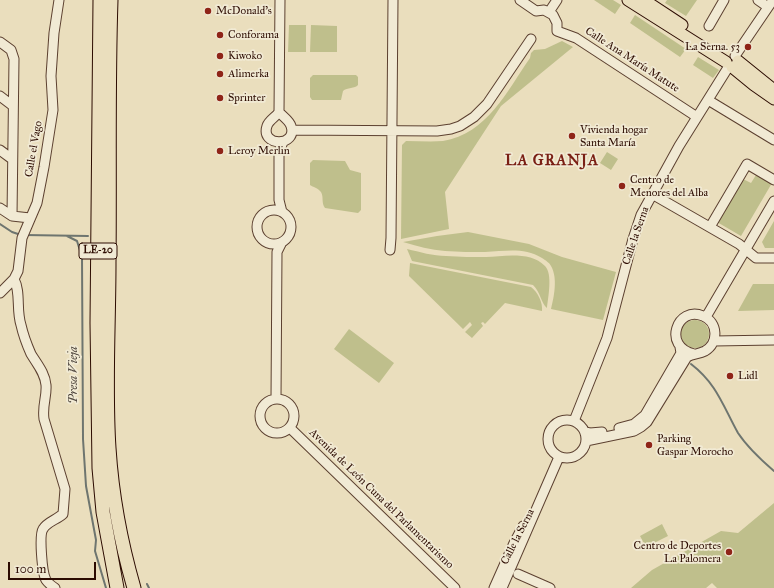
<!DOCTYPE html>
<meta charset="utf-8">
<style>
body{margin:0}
#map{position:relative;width:774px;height:588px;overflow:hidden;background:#eadebd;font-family:"IM FELL Great Primer",serif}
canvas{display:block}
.scale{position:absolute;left:8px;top:562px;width:88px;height:18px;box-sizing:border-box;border:2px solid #2c0b01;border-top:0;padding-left:5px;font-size:12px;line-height:14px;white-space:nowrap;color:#2c0b01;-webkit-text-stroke:3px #f1ead4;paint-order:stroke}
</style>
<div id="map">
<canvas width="774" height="588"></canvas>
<div class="scale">100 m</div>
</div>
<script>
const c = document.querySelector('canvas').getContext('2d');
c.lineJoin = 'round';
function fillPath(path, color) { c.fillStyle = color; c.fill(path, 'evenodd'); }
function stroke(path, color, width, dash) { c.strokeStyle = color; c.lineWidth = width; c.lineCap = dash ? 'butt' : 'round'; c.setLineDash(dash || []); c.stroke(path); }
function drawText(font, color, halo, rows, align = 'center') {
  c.font = font + ' "IM FELL Great Primer",serif'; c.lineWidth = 3.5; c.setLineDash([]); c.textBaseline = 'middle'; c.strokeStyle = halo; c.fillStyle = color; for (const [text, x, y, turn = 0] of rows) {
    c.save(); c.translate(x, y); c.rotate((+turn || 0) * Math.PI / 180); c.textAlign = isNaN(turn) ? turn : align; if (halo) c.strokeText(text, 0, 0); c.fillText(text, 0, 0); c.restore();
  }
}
fillPath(new Path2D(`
 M594,0H613L621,5L615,14Z
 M667,0H697L686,16L665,3Z
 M635,15L686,49L680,57L630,23Z
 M289,25H306V52H288Z
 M311,25L337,26V52H310Z
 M562,41L573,47L501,106L445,192L449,229L401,239L402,145L406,141C418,141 431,142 443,141C487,134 507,91 530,58L531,53L534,50L545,49Z
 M698,57L719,70L713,78L693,65Z
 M313,75H356L358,77V85C355,89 347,87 343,91L341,100H312L310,97V78Z
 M607,152L618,159L611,170L600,163Z
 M313,160L345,161L350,170L361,173V210L358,213L325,208C321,203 324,197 321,192C318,188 313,187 310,185V163Z
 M756,175L772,183L741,236L717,222L743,179L751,183Z
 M774,221V248H765L762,242Z
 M468,232L529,244L562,257L616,272L603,320L551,309C554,297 558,278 551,266C550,263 545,260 542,258C524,247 506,251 485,252C472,252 459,252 445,251C431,250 417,246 403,242L437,236Z
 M407,249C420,252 433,256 446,256C460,257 473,257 486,257C504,256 531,251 545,266C553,274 548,298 547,308C541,303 541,293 533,285L412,261Z
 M410,263L531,287C538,292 543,303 542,311L505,303L485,324L483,322L481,323L483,326L472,338L465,332L472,325L470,322L463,329L409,276Z
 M753,284H774V310L738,311Z
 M681 334a14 14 0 1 1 28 0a14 14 0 1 1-28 0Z
 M349,329L394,363L379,383L334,349Z
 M774,503V588H717L712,583L706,588H631L652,570L721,531L738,533Z
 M662,524L668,536L646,547L640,536Z`), '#bfbf8c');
stroke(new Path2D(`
 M0,224L12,232L21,235
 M25,235L88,236
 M67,236L77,241L82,257L83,439L86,486L96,540L95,551L106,588
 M691,364C717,384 723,406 738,433C748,448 760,459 774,471
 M147,584L149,588`), '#6e756f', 2);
const minor = new Path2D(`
 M520,0L536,11L544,10L553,15L557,23V31L576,38L697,117
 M758,0L768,7
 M549,12L557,0
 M709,26L724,0
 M0,42L11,50L14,59L12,216
 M735,56L773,0
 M0,96L13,106
 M708,100L774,140
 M279,112C283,117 289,120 291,126C298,147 260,147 267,126C269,120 276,117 279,112L280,0
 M292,130L437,131L451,129L460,126L474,117L487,104L531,39
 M0,150L12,159
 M652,194L739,244L756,258H774
 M0,208L12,216L30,218
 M257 227a17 17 0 1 1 34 0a17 17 0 1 1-34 0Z
 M282,212L279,200V152L283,142
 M710,227L747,164L774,180
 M390,250L391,238L393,0
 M14,279C21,292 16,310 21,325C23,334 27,345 31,354C37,364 45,373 46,385C47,397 42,405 44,419L65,489L63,514C56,520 47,522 43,529C39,535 42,573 46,580C48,583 52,586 55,588
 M0,293L14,279L18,271L22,238L37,203L44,167L53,110L51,76L54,33L59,0
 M706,317L774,201
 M714,341L774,340
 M260 416a17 17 0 1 1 34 0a17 17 0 1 1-34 0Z
 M276,399L277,252L282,242
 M548 439a19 19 0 1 1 38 0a19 19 0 1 1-38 0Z
 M574,421L607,338L633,239L641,215L679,146L729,66
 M290,428L455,588
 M619,428L634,424L645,415L681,353L680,347
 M585,432L590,433L602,432
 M586,441L634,431L641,427L647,422L687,357C693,354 699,354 705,351C719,343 718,322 703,316C677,305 662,347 694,354
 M518,574L550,588
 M494,588L514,543L523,526
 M502,588L559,457`);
const major = new Path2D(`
 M628,0L726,62
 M644,0L682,25
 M738,61L774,90
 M732,67L754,85L774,99`);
const highway = new Path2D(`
 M100,0L97,323L99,468L103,512L117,588
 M111,0C108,88 110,176 109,263C109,325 105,387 109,448C112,495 121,543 134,588`);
stroke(minor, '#5c4030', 11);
stroke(major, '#2c0b01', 13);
stroke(highway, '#2c0b01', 15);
stroke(minor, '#f1ead4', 9);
stroke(major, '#eadebd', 11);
stroke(highway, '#eadebd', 13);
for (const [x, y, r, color] of [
 [208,11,4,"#8f2418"],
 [220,35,4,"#8f2418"],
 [748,47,4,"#8f2418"],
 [220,56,4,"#8f2418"],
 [220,74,4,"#8f2418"],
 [220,98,4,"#8f2418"],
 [572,136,4,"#8f2418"],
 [220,151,4,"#8f2418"],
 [622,186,4,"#8f2418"],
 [730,376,4,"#8f2418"],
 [649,445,4,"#8f2418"],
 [729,552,4,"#8f2418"]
]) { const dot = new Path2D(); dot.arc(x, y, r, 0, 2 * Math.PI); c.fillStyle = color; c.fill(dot); stroke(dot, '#f1ead4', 1.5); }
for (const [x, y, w] of [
 [98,251,38]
]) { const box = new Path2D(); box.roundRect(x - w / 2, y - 8, w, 16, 3); c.fillStyle = '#f1ead4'; c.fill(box); stroke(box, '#2c0b01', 1); }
drawText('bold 10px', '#2c0b01', null, [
 ["LE-20",98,251]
]);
drawText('11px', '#2c0b01', '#f1ead4', [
 ["McDonald's",216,11],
 ["Conforama",228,35],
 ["La Serna. 53",740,47,"right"],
 ["Kiwoko",228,56],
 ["Alimerka",228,74],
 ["Sprinter",228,98],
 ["Vivienda hogar",580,130],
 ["Santa María",580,143],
 ["Leroy Merlin",228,151],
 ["Centro de",630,180],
 ["Menores del Alba",630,193],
 ["Lidl",738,376],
 ["Parking",657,439],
 ["Gaspar Morocho",657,452],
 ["Centro de Deportes",721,546,"right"],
 ["La Palomera",721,559,"right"]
], 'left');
drawText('11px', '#2c0b01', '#f1ead4', [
 ["Calle Ana María Matute",632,60,33],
 ["Calle el Vago",34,149,-80],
 ["Calle la Serna",636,236,-71],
 ["Avenida de León Cuna del Parlamentarismo",381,499,44],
 ["Calle la Serna",518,537,-63]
]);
drawText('italic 12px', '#524941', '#f1ead4', [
 ["Presa Vieja",74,375,-90]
]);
c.letterSpacing = '1px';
drawText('bold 15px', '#7a1f14', '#f1ead4', [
 ["LA GRANJA",552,161]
]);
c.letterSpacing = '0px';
</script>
